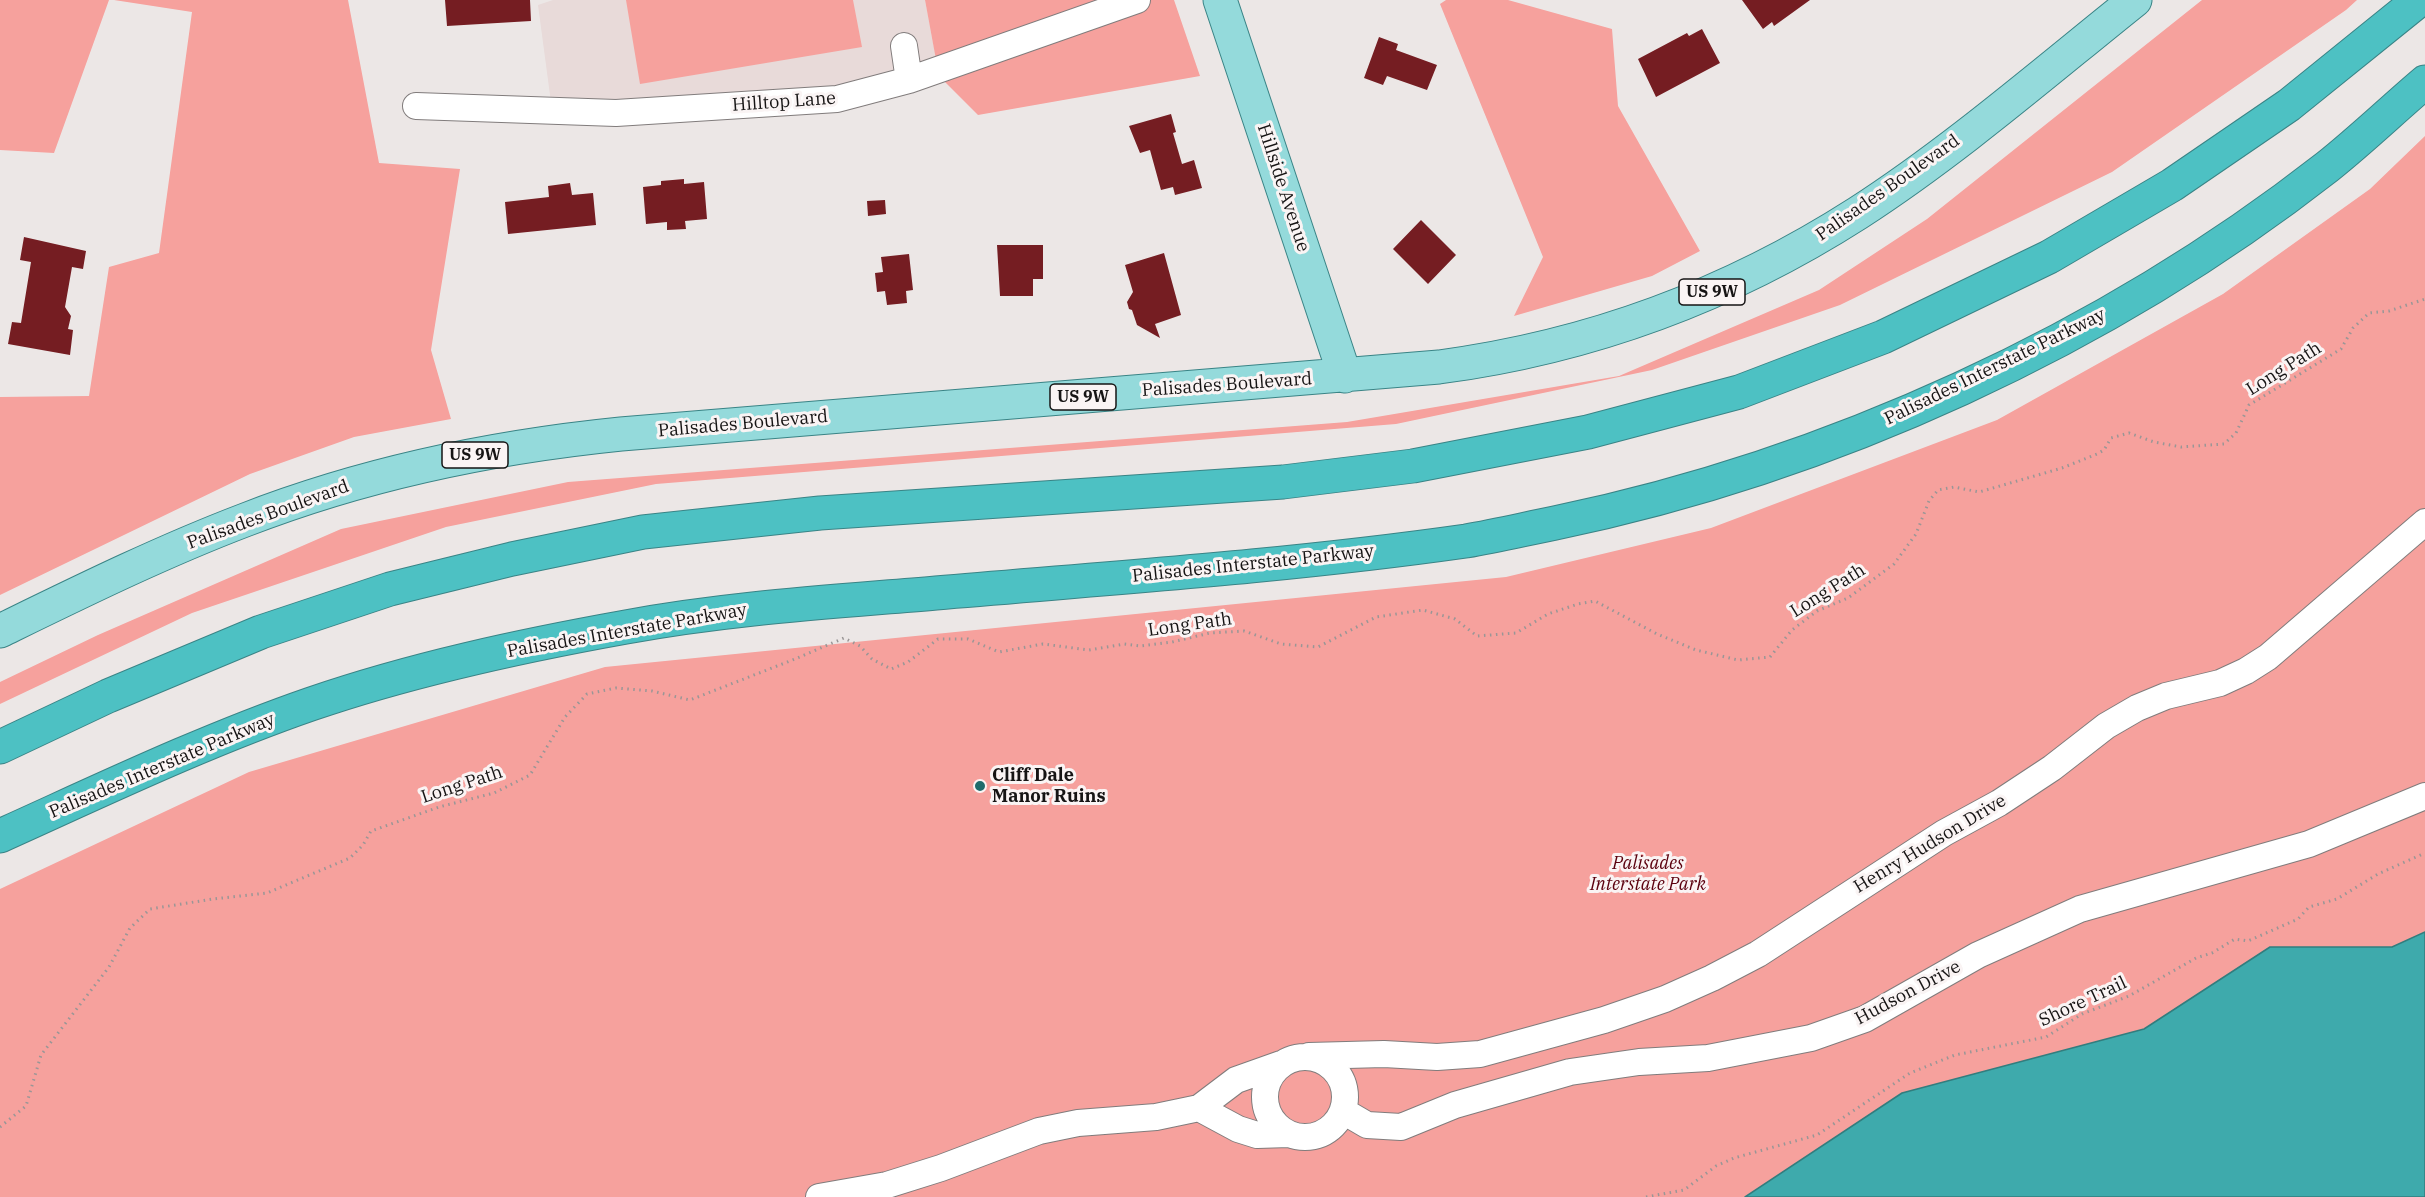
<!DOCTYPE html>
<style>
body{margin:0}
canvas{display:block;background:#ece7e6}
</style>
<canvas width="2425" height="1197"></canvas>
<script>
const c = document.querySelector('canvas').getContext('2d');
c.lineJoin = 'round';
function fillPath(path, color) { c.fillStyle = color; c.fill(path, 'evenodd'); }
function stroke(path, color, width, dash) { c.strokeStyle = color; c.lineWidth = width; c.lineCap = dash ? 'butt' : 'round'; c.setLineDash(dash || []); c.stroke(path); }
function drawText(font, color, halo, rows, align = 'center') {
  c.font = font + ' "IBM Plex Serif",serif'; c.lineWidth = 6; c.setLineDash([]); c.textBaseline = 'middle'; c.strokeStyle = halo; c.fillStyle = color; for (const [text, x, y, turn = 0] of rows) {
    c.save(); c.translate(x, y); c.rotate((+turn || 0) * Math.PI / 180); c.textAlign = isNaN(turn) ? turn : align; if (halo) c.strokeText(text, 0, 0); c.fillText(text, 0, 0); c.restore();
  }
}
fillPath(new Path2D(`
 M553,0H925L938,70L874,90L552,110L538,5Z`), '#e8dad9');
fillPath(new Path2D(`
 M0,0H109L54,153L0,150Z
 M114,0H348L379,163L460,169L431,350L451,419L354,437L250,474L0,595V397L89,396L109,267L159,253L192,12Z
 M626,0H853L862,47L640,84Z
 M925,0H1174L1200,76L978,115L939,76Z
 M1446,0H1508L1612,29L1618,106L1700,251L1652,276L1514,316L1543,257L1440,4Z
 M2202,0H2357L2346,10L2112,172L1840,305L1652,370L1396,424L656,484L446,527L192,613L0,704V682L98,635L341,529L568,482L1347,422L1619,376L1819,290L1927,219Z
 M2425,136V932L2392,947H2270L2144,1029L1902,1093L1745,1197H0V889L249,772L605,667L1506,577L1711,528L1997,420L2223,294L2370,189Z`), '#f6a19d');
const water = new Path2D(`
 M2425,932V1197H1745L1902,1093L2144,1029L2270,947H2392Z`);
fillPath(water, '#3eaaac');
stroke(water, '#327d7e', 1.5);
fillPath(new Path2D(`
 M445,0H530L531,21L447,26Z
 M1742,0H1810L1774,26L1772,22L1763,29Z
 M1702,29L1720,63L1656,97L1638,59L1687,33L1689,36Z
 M1379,37L1398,44L1396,50L1437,65L1427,90L1387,76L1383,85L1364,78Z
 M1171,114L1176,132L1173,133L1182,164L1194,160L1202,188L1175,195L1173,187L1161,190L1150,150L1140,153L1129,126Z
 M684,179V184L704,182L707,219L685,221L686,229L667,230V222L646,224L643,187L661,185V181Z
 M570,183L572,195L593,193L596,225L508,234L505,202L549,197L548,186Z
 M885,200L886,214L868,216L867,201Z
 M1421,220L1456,255L1428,284L1393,249Z
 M24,237L86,251L83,269L72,267L65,307L71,316L68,329L73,330L70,355L8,344L12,322L21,323L31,262L20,260Z
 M997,245H1043V279H1033V296H1000Z
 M1164,253L1181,315L1155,324L1160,338L1137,325L1132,310L1129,309L1127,302L1133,292L1125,265Z
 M909,254L913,290L906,291L907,303L887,305L885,291L877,292L875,273L883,272L881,257Z`), '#751d22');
const minor = new Path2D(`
 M904,46L909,80
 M416,106L616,113L837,99L909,80L1137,0
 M1309,1056L1384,1054L1437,1057L1480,1054L1604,1020L1665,999L1712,978L1758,954L1944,833L1999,803L2052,768L2106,726L2137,708L2166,696L2220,683L2246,671L2268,657L2425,522
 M1265 1097a40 40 0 1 1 80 0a40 40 0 1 1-80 0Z
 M1199,1108L1238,1129L1257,1135L1289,1134
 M1343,1111L1367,1125L1401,1127L1455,1105L1570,1072L1639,1062L1708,1058L1811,1038L1865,1019L1978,955L2080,909L2309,844L2425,796
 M819,1197L887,1185L941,1168L1039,1131L1078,1123L1156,1117L1199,1108L1236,1080L1281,1064`);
const major = new Path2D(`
 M1220,0L1345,376
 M0,631C80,592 161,552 245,520C366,473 492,447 621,434L1439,367C1590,347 1730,295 1858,213C1954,151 2045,72 2135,0`);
const highway = new Path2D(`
 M0,747L108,696L261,632L390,589L512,559L643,532L820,513L1283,482L1413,466L1588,432L1739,392L1883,337L2049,257L2172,185L2289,105L2419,0
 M0,836C102,790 204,741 311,704C413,669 520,646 626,627C729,608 831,602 936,593C1112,578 1290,566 1466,541C1496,536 1525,529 1555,523C1830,466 2106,340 2327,167C2361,140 2392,110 2425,82`);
stroke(minor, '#817c7c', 28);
stroke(major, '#3a8486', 35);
stroke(highway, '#3a8486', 35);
stroke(new Path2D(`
 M0,1127L26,1106L41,1055L109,967L130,928L150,909L213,899L267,893L350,858L363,845L371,831L439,807L494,793L530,775L565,717L587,694L616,688L652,691L690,700L795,659L844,638L860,646L872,659L891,669L908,662L938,639H968L999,652L1043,644L1089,650L1124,644L1140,646L1172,642L1210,633L1244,631L1281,644L1318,647L1376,617L1423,610L1455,619L1477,636L1516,633L1548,614L1578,604L1595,601L1657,634L1696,650L1738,660L1770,657L1792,630L1817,611L1848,598L1894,564L1916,534L1929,501L1938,490L1954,487L1979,492L2062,468L2097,454L2104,450L2111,438L2129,433L2154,442L2181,447L2224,444L2236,433L2249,405L2341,349L2353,328L2369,313L2389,311L2425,299
 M1646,1197L1684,1190L1716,1166L1734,1158L1817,1135L1910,1073L1955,1055L2046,1037L2082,1014L2129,996L2196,958L2212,953L2235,939L2248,941L2298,919L2309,907L2337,899L2378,874L2425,853`), '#9a9696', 3, [1.5, 4.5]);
stroke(minor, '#fff', 26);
stroke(major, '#94dadb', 33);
stroke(highway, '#4dc1c3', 33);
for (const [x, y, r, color] of [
 [980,786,6,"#1e6b6c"]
]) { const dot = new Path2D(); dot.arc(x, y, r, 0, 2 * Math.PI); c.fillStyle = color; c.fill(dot); stroke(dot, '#faf4f4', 2); }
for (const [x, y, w] of [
 [1712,292,66],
 [1083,397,66],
 [475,455,66]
]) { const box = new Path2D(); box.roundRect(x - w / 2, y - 13, w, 26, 4.5); c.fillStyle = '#faf4f4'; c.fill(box); stroke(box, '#161414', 1.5); }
drawText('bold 16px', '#161414', null, [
 ["US 9W",1712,292],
 ["US 9W",1083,397],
 ["US 9W",475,455]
]);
drawText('18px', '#161414', '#faf4f4', [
 ["Hilltop Lane",784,102,-4],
 ["Hillside Avenue",1283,188,72],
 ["Palisades Boulevard",1888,188,-35],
 ["Palisades Interstate Parkway",1995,367,-26],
 ["Long Path",2284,369,-32],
 ["Palisades Boulevard",1227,385,-4],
 ["Palisades Boulevard",743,424,-5],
 ["Palisades Boulevard",268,515,-20],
 ["Palisades Interstate Parkway",1253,564,-6],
 ["Long Path",1828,591,-32],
 ["Long Path",1190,625,-8],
 ["Palisades Interstate Parkway",627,631,-10],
 ["Palisades Interstate Parkway",162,766,-23],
 ["Long Path",462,785,-18],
 ["Henry Hudson Drive",1930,844,-31],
 ["Hudson Drive",1908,993,-28],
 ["Shore Trail",2083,1002,-25]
]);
drawText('bold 18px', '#161414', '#faf4f4', [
 ["Cliff Dale",992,776],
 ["Manor Ruins",992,797]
], 'left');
drawText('italic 18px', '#5b000e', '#faf4f4', [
 ["Palisades",1648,864],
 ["Interstate Park",1648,885]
]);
</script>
